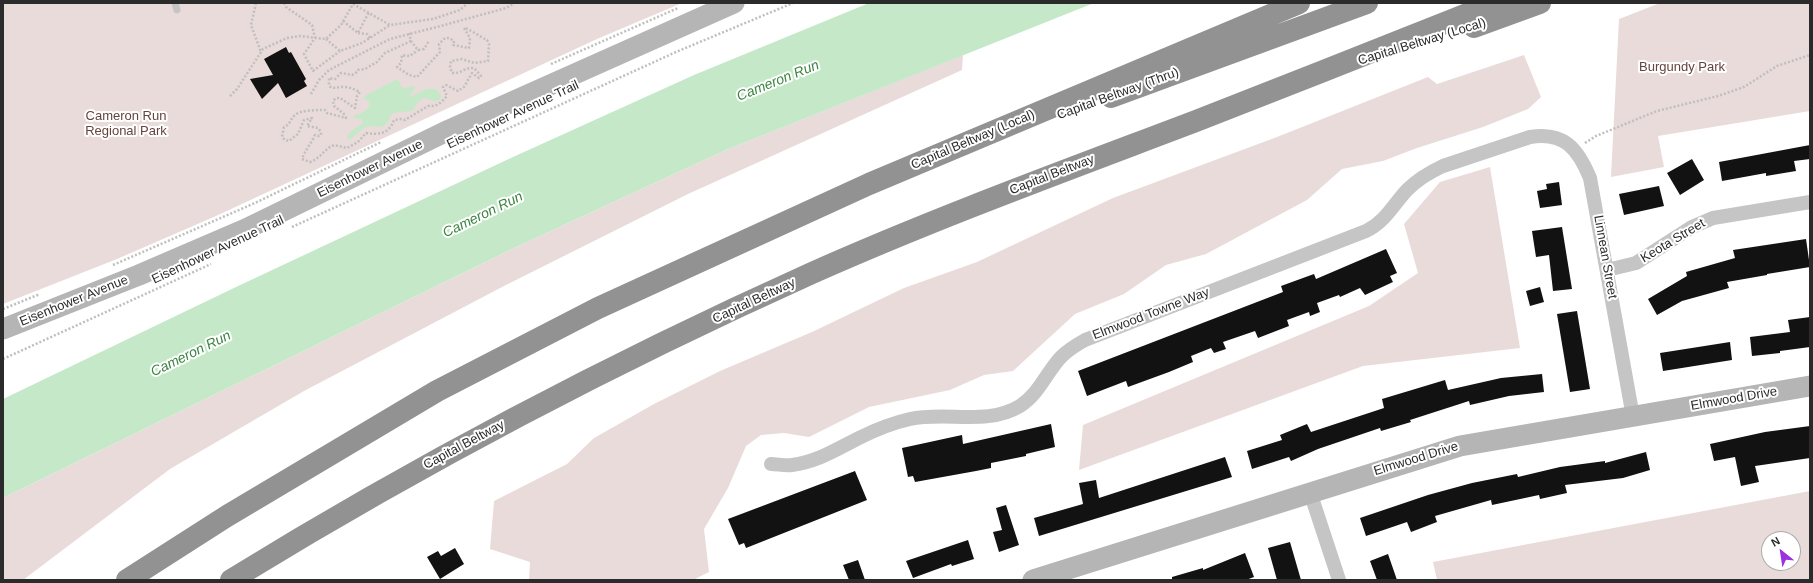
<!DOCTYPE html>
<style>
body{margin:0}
#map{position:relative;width:1813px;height:583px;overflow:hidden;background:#fff;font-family:Helvetica,sans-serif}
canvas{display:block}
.frame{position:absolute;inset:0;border:4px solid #2b2b2b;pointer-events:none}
.north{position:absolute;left:1761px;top:531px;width:40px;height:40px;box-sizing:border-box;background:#fff;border:1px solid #aaa;border-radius:50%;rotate:330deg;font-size:11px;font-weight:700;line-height:16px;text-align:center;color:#2b2b2b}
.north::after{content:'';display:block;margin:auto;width:14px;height:18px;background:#9c31df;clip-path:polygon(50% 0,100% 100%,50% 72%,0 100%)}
</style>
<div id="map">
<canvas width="1813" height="583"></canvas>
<div class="frame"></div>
<div class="north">N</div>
</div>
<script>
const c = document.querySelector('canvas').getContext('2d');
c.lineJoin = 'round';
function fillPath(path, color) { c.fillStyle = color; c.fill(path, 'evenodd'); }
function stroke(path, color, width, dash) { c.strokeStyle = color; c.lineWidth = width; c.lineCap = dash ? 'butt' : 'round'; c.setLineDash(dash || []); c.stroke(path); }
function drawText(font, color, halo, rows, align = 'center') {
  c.font = font + ' Helvetica,sans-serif'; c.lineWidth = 4; c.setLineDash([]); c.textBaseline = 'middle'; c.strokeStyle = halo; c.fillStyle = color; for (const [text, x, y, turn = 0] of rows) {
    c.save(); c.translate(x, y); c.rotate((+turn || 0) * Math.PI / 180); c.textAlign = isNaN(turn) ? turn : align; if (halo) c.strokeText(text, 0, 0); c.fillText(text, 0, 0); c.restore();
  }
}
fillPath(new Path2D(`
 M3,3H682L597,39L216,216L117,259L3,304Z
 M1660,3H1810V111L1658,136L1664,167L1611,177L1619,19Z
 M963,55L962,70L688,194L504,286L304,391L170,469L23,580H3V498L512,249L726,150Z
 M1524,55L1541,97L1528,109L1483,127L1417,148L1383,161L1342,169L1307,200L1206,254L1166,265L1124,294L1075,314L1013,371L984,375L950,390L869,407L809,437L784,433L761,435L746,446L728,488L704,529L709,572L693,580H529L530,562L490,549L494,501L567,464L594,438L654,404L720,371L812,332L904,288L977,262L1113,198L1277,137L1428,77L1437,84Z
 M1490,167L1520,348L1363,366L1079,470L1083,425L1369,306L1418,273L1404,224L1440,182Z
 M1810,491V580H1437L1433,562ZM1769,539H1793V563H1769Z`), '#e9dbd9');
fillPath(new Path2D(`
 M869,3H1094L726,150L512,249L3,498V399L236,287L513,157L694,75Z
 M395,80H398L400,82V86L404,88L415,86V88L410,95L412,96C421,91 425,88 436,89L441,95L440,100L434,101L424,98L419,101L412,111C407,112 394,111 391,115C388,119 389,123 384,126C379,128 371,125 366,127C359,130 356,137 348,140L347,137L351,131L363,123L361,119L354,118V116L365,111L370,106L369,102L364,98L366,95Z`), '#c5e9c8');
fillPath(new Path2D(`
 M286,47L289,53L291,52L306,79L304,81L307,86L286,98L278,83L262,99L250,79L273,75L264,59Z
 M1810,145V159L1794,161L1796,171L1766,176V173L1722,181L1719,162Z
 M1692,159L1704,180L1680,195L1667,173Z
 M1559,182L1562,205L1540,208L1537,191L1547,189L1546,184Z
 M1659,186L1664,206L1624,215L1619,194Z
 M1562,227L1572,289L1553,291L1549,255L1536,257L1532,231Z
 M1806,239L1810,267L1767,274V275L1727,282L1729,288L1682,301L1657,315L1648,299L1687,276L1686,272L1735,258L1733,250Z
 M1386,249L1397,273L1390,276L1393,282L1365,295L1360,288L1340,297L1339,295L1317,303L1320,312L1310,316L1309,312L1287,320L1289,326L1258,338L1255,331L1223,342L1226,349L1214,353L1211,348L1191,356L1193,362L1169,372L1128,387L1126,381L1087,396L1078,371L1283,292L1281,286L1314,274L1316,279Z
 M1540,287L1544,302L1530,306L1526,291Z
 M1577,311L1590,389L1570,392L1557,314Z
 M1810,317V347L1780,351V353L1752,356L1750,337L1790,332L1788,320Z
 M1730,342L1732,360L1663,371L1660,353Z
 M1542,374L1544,392L1509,396L1470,405L1469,401L1410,420L1411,422L1381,431L1380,428L1318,449L1291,461L1289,457L1252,469L1247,451L1282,440L1280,435L1307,424L1311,432L1384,408L1382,399L1445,380L1448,390L1501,378Z
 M1051,424L1055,447L1026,454V456L991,463V468L976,471L915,482L913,476L908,477L902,448L962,435L963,444Z
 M1810,426V458L1755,466L1759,482L1741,486L1735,457L1714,461L1710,444L1765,432Z
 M1646,452L1650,470L1623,478L1565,485L1567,493L1540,499L1539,495L1492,505L1491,500L1435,516L1437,522L1411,532L1407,522L1366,536L1360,518L1428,495L1472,483L1517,474L1518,477L1560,467L1605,461V463Z
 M1225,457L1232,477L1039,536L1034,518L1083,504L1079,483L1096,480L1099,498Z
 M855,471L867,500L746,548L744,543L739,545L728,519Z
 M1006,505L1019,545L999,552L993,532L1002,530L996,508Z
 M968,540L974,559L952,566L951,564L913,578L906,561Z
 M1290,542L1301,580H1277L1268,548Z
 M455,548L464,564L440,579L427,557L438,551L441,556Z
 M1245,553L1254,577L1246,580H1172V577L1203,568V570Z
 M1388,554L1397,580H1377L1370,561Z
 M858,560L865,580H849L843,565Z`), '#121212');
stroke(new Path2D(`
 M256,3L251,25L261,52
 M284,3L286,7L312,25L315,38L304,54L313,71L340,51
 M343,21L358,33L369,12
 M358,33L367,34L370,38
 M409,33L411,41L418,50L424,49L429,41
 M326,39L340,51L362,43L390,25
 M411,41L385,53L377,62L365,69L358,70L357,72L352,75L341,73L335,79L329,78V86C335,90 338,86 345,87C350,87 355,90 360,92L357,96L355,108L340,98H336L333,101L334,106L344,114L346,118L327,113L325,110C318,110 300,110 295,115C290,119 291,124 284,127L282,137L285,140L289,141L298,134L304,120L312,118L307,126L318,128L321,132V135L318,136L315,135C311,144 305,150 302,159L310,162C320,159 324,149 334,145L347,148L358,142L366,133C379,135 389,134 394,120L400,119L405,120L428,106C437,107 442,102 447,96L443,87L446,85L458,91L464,87L472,73L479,78L481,76L474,68C465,67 461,74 452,73L450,67L451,61L462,59L474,63L488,61L489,44L487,40C480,37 470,29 464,28L470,38L469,48L453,45L454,41L449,38H445L439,44L440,52L417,77L409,75L397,67L401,63L402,55L410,56L418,50
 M551,64L678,8
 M311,94L319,80L329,70L390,39L437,27L506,8L515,3
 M230,96L237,89L263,49L287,38L300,36L326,39L341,25L353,4L390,25L433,19L460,10L468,3
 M1585,143L1596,136L1657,111L1718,96L1744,87L1777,66L1810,55
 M292,227L676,52L793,3
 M113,265L255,203L381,142
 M3,309L40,294
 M3,359L211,264`), '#bfbfbf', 2.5, [2, 2]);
stroke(new Path2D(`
 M175,3L177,10`), '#c5c5c5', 7);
stroke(new Path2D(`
 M1607,270L1636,263L1692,227L1713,218L1810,202
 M771,464C777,464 785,466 792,465C817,462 837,449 859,438C875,430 892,423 910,419C946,411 987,426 1020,406C1039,394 1046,373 1061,357C1068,350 1076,345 1085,340L1366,231C1385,222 1393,205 1407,190C1417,180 1430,172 1443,166L1530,137C1564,131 1578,149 1590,178L1633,417
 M1310,492L1339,580`), '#c5c5c5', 14);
stroke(new Path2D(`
 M3,329L139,275L246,229L449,130L734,3
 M1033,580L1460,446L1810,386`), '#b5b5b5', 21);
stroke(new Path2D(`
 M1474,27L1540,3
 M1111,97L1367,3
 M127,580L227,516L437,391L598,308L869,184L1299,3
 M231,580C418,465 612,363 812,273C938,217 1067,170 1196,121C1296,82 1395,43 1495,3`), '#929292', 22);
drawText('13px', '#2b2b2b', '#fff', [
 ["Capital Beltway (Local)",1422,42,-17],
 ["Capital Beltway (Thru)",1118,94,-20],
 ["Eisenhower Avenue Trail",513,115,-25],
 ["Capital Beltway (Local)",973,140,-23],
 ["Eisenhower Avenue",370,169,-26],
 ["Capital Beltway",1052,175,-21],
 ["Keota Street",1673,241,-31],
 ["Eisenhower Avenue Trail",218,250,-25],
 ["Linnean Street",1605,257,80],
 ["Eisenhower Avenue",74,301,-22],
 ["Capital Beltway",754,301,-25],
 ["Elmwood Towne Way",1151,314,-21],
 ["Elmwood Drive",1734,399,-10],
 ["Capital Beltway",464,445,-28],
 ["Elmwood Drive",1416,459,-17]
]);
drawText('13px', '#65443b', '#fff', [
 ["Burgundy Park",1682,67],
 ["Cameron Run",126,116],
 ["Regional Park",126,131]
]);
drawText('italic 14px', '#3b8440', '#fff', [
 ["Cameron Run",778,81,-22],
 ["Cameron Run",483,215,-26],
 ["Cameron Run",191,354,-26]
]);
</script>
